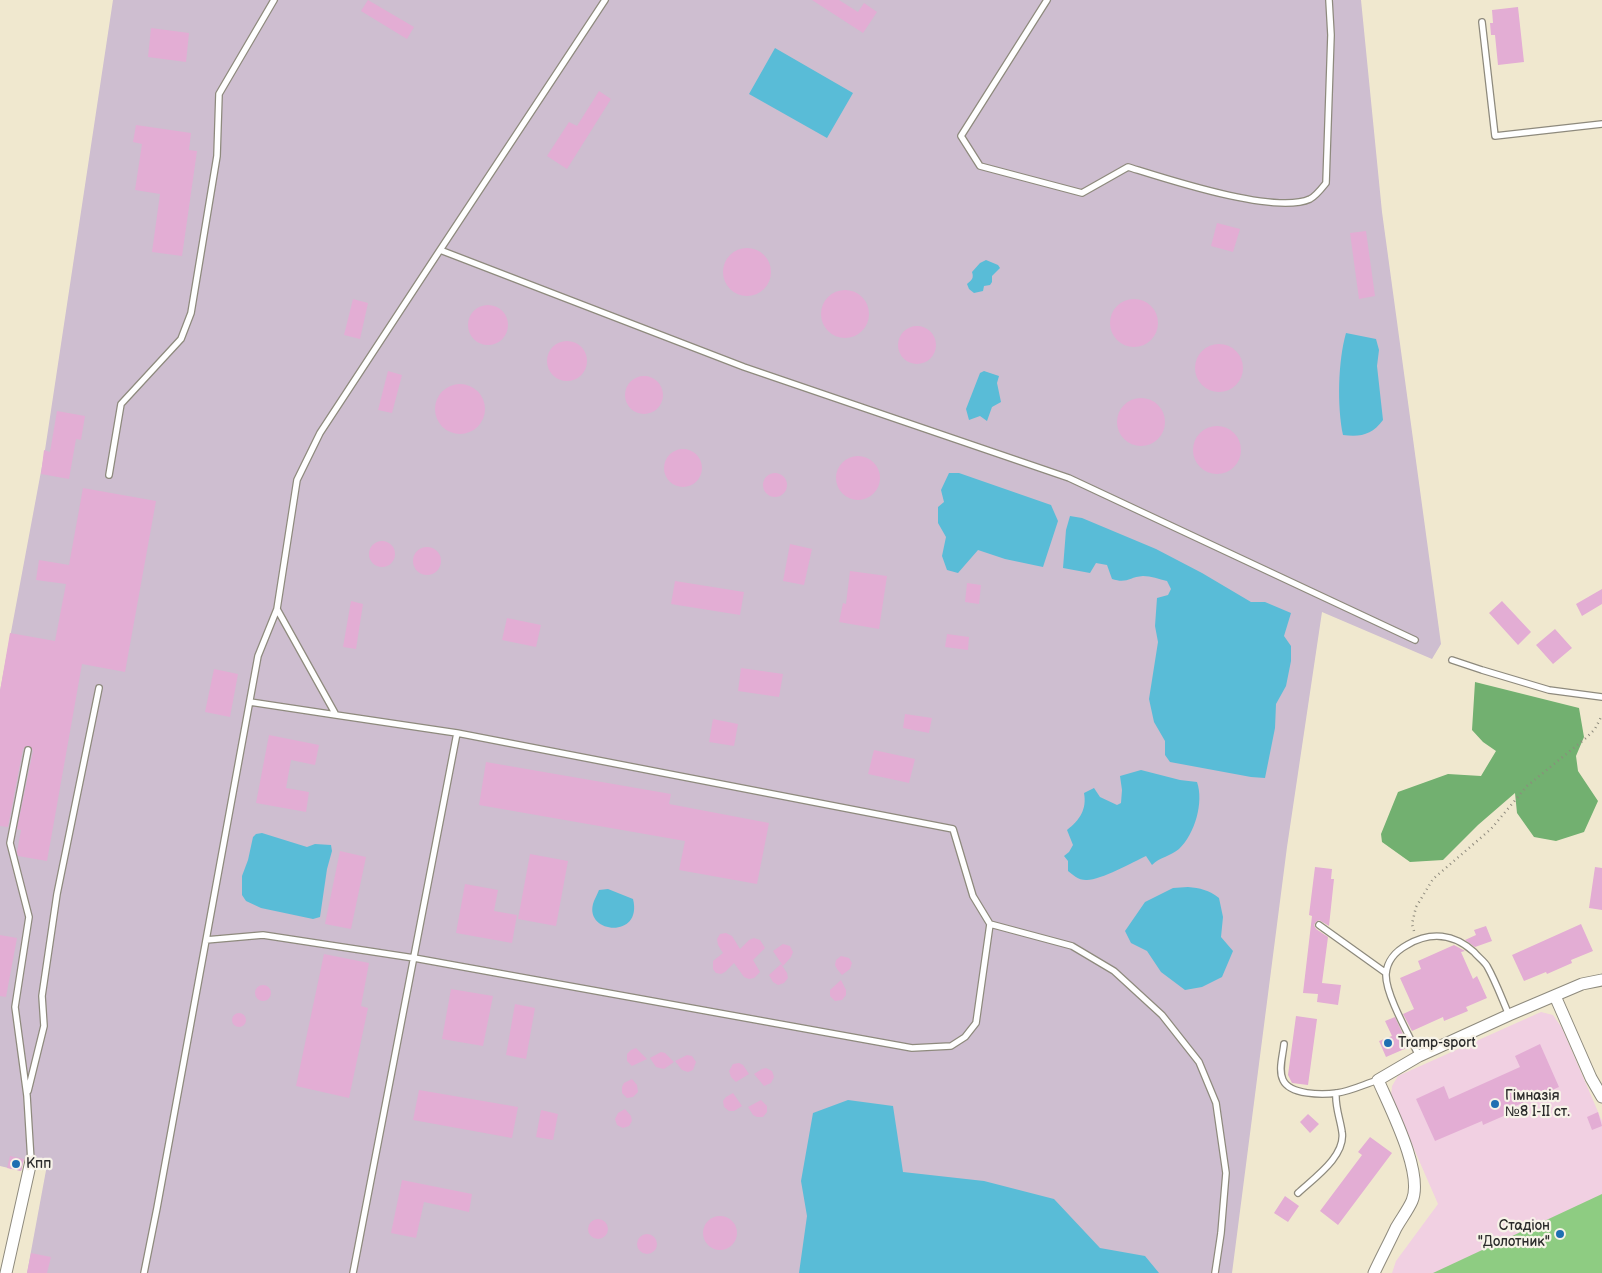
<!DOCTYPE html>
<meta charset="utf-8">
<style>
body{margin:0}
canvas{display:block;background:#f0e8cf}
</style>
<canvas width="1602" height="1273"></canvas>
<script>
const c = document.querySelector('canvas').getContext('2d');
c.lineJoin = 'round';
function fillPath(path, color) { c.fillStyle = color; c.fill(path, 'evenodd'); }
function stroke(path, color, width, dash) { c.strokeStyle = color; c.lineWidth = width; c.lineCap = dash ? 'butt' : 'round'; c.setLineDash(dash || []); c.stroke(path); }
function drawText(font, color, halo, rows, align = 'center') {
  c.font = font + ' "Balsamiq Sans",sans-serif'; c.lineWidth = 4.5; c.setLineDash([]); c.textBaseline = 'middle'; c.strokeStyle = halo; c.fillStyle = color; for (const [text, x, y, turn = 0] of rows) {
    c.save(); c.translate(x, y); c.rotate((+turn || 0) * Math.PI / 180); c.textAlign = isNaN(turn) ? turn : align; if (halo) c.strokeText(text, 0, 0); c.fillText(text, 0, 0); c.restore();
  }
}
fillPath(new Path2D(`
 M1541,1012L1553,1015L1562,1028L1602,1121V1273H1392L1396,1261L1438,1204L1391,1096L1392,1086L1398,1076Z`), '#f1d0e2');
fillPath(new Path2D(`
 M113,0H1361L1382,212L1441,644L1432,659L1322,612L1287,847L1232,1273H27L47,1165L24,1159L21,1171L0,1166V691L45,450Z`), '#cebed0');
fillPath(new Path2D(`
 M1602,1194V1273H1433Z`), '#8ecc82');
fillPath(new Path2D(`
 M1475,682L1579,708L1584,737L1576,756L1578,771L1598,801L1584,832L1556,841L1534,837L1517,813L1515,793L1478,825L1443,860L1410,862L1382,842L1381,834L1398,792L1448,774L1481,776L1496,751L1483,742L1472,730Z`), '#72b070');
fillPath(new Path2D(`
 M775,48L853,93L827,138L749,94Z
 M986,260L998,265L1000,268L992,276V282L990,285L984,286L983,291L974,293L969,289L967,284C972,280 974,278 972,272L980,263Z
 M1346,333L1376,339L1379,350L1377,366L1383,420C1372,435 1361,437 1343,435C1337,406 1338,361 1346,333Z
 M984,371L999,376L997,383L1001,402L992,407L987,421L980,416L969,420L966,409L980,373Z
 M949,473H959L1051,505L1058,521L1043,567L1005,559L978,550L958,573L947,570L942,556L946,537L938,523V507L944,502L941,490Z
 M1070,516L1082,518L1156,549L1202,573L1251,602H1265L1291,613L1284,636L1291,646V661L1286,686L1276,704L1275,728L1265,778L1251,777L1170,762L1165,755V741L1154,722L1149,699L1158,642L1155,626L1157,598L1168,595L1171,589L1167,581C1159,579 1151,576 1143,576C1129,577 1127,584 1112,579L1107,565L1096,563L1090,573L1063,568L1066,530Z
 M1141,770L1180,780L1197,782C1204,802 1195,834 1179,849C1171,856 1160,857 1152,865L1146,856C1133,862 1099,881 1086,880C1078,880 1073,875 1068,871V861L1064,856L1069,852L1073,845L1067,830C1080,820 1087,809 1084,793L1094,788L1100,797L1117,805L1121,803L1122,790L1120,776Z
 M262,833L307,847L315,844L331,845L332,851L327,869L320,917L313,919L261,908L246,901L242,895V876L248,860L253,837L256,834Z
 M1188,887C1200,888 1209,890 1219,898L1223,917L1221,937L1233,951L1222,977L1202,987L1185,990L1161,972L1147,951L1131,943L1125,931L1145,902L1173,888Z
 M608,889L633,899C643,939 585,934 593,904C594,900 597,895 599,890Z
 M848,1100L893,1106L903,1172L984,1181L1054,1199L1100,1248L1145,1256L1159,1273H799L807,1216L801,1181L813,1113Z`), '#59bcd7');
fillPath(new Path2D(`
 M368,0L414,27L407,39L361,11Z
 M812,0H839L858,12L864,3L877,12L863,33Z
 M1518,7L1524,62L1498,65L1495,35H1491L1490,23H1493L1492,10Z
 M151,28L189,33L186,62L148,57Z
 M599,91L611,99L567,169L547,156L569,122L577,126Z
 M136,125L191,133L189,150L197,151L182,256L152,252L160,194L135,190L142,144L133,142Z
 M1217,223L1240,229L1233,252L1211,246Z
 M1366,231L1375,296L1359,299L1350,233Z
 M723 272a24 24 0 1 1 48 0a24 24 0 1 1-48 0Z
 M821 314a24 24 0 1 1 48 0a24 24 0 1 1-48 0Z
 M353,299L368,303L360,339L344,335Z
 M1110 323a24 24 0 1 1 48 0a24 24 0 1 1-48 0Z
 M468 325a20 20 0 1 1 40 0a20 20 0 1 1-40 0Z
 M898 345a19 19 0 1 1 38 0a19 19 0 1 1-38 0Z
 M547 361a20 20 0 1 1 40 0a20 20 0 1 1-40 0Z
 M1195 368a24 24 0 1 1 48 0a24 24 0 1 1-48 0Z
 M388,371L402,375L392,413L378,410Z
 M625 395a19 19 0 1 1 38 0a19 19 0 1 1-38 0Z
 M435 409a25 25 0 1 1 50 0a25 25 0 1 1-50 0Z
 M1117 422a24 24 0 1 1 48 0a24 24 0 1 1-48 0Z
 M57,411L85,416L81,440L76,439L69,479L41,474L44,450L50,452Z
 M1193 450a24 24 0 1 1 48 0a24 24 0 1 1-48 0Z
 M664 468a19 19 0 1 1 38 0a19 19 0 1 1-38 0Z
 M836 478a22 22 0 1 1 44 0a22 22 0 1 1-44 0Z
 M763 485a12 12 0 1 1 24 0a12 12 0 1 1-24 0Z
 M83,488L156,501L125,672L82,664L47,861L18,856L17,852L21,830L17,829L33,751L29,746H26L23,749L8,827L0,826V691L10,633L55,641L66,584L36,580L39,560L69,565Z
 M369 554a13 13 0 1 1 26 0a13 13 0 1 1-26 0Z
 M790,544L812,549L804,585L783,581Z
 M413 561a14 14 0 1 1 28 0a14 14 0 1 1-28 0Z
 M850,571L887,576L879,629L839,622L843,603L846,604Z
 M675,581L744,592L740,615L671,604Z
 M967,583L981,585L979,604L965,602Z
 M1602,589V604L1582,616L1576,604Z
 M351,601L363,604L356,649L343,647Z
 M1502,601L1531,632L1518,645L1489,613Z
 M507,618L541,625L536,647L502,640Z
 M1555,629L1572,648L1553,664L1536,645Z
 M947,634L969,637L968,650L945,647Z
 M741,668L783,674L779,697L738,691Z
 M214,669L238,674L230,717L205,712Z
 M905,714L932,718L929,733L903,728Z
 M713,719L738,724L734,746L709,742Z
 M269,735L319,745L315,765L291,760L286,788L309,792L306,812L256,803Z
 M874,750L915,759L909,783L868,774Z
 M486,762L671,794L669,804L769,823L757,884L679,870L685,841L479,805Z
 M340,851L366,857L351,929L325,924Z
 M530,854L568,861L556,926L518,919Z
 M1315,867L1332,869L1331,879H1334L1329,926L1319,920L1316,922L1314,925L1316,929L1328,937L1322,983L1341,985L1338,1005L1317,1002L1318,994L1303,993L1312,916L1309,915Z
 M1595,867L1602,868V910L1589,908Z
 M465,884L498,890L494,911L517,915L512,943L456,933Z
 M1581,924L1593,951L1571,960L1572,963L1547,974L1546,972L1524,981L1512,955Z
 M1486,926L1492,941L1475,947L1465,940L1476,935L1474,930Z
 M726,933L732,936L740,949L749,940L754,938L760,940L765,948L753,960L760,972L754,978L749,979L744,977L734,963L725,972L721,974L716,973L713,969V961L723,953L718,945L717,939L720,934Z
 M0,935L17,938L6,997L0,996Z
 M783,944L790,946L793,952L791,957L783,966L773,951Z
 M1454,945L1465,951L1461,952L1473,979L1477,976L1487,998L1466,1007L1468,1011L1444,1021L1443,1017L1412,1031L1403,1014L1414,1009L1400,978L1421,969L1418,961Z
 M324,954L369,963L361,1006L368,1008L349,1098L296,1086Z
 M841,956L849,958L852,963L850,969L842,975L837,969L835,965L836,960Z
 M781,964L787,973L788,978L784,983L778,985L773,982L769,975Z
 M841,980L846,990V995L842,1000L835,1001L830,996V990Z
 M255 993a8 8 0 1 1 16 0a8 8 0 1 1-16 0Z
 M451,989L493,996L483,1046L442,1039Z
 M515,1004L535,1008L526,1059L506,1055Z
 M232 1020a7 7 0 1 1 14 0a7 7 0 1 1-14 0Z
 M1296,1016L1317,1019L1308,1085L1292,1083L1288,1075Z
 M1395,1017L1409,1047L1386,1057L1379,1041L1392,1036L1385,1021Z
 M1540,1044L1559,1087L1513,1107L1515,1111L1483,1125L1482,1121L1435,1141L1416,1099L1444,1086L1449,1099L1520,1067L1515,1056Z
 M636,1048L647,1059L632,1066L627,1061V1054L631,1050Z
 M661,1052L665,1053L674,1062L664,1069L656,1067L650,1058Z
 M687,1055L692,1056L696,1062L693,1070L688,1072L682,1070L675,1061Z
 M739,1063L743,1065L749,1074L736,1082L731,1077L729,1071L733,1064Z
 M766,1068L772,1071L774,1077L771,1083L764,1086L754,1074L762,1069Z
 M632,1079L637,1085L638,1092L633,1097L627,1098L622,1093V1087L624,1083Z
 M419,1090L518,1107L512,1138L413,1120Z
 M733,1093L742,1106L734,1111H729L724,1107L723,1101L726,1097Z
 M761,1100L767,1106V1112L763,1117H757L753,1115L748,1107Z
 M625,1109L631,1116L632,1121L629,1126L623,1128L617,1125L615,1119L618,1113Z
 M541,1110L558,1114L553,1140L536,1137Z
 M1598,1112L1602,1126L1592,1130L1587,1117Z
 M1308,1114L1319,1124L1310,1133L1300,1122Z
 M1370,1137L1392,1153L1338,1225L1320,1211L1362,1155L1358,1152Z
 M10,1156L24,1159L21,1171L7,1168Z
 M402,1180L472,1194L469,1212L424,1202L416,1238L391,1233Z
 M1285,1196L1299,1206L1288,1222L1274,1213Z
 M703 1233a17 17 0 1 1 34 0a17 17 0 1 1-34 0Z
 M588 1229a10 10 0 1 1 20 0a10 10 0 1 1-20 0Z
 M637 1244a10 10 0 1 1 20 0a10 10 0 1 1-20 0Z
 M31,1253L51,1257L47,1273H27Z`), '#e3add4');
const lane = new Path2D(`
 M1047,0L961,136L980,166L1082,193L1128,167C1167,179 1275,215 1310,199C1316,196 1322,188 1326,183L1331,35L1329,0
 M1482,22L1495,136L1602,124
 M440,250L605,0
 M109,475L121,404L181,339L191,313L217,156L219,94L274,0
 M1452,660L1482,670L1549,690L1602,697
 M250,702L336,715
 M28,750L10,843L29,917L15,1007L27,1096L31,1161
 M1319,925L1386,973
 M206,940L263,935L414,958L912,1048L951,1046L965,1037L976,1023L990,924
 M1284,1044C1283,1055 1278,1070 1283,1080C1290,1095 1322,1095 1337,1093C1351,1091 1365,1084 1378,1080
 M1419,1056C1410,1037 1385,994 1386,974C1387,961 1396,951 1407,945C1431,931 1454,934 1474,952C1478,957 1484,961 1487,966C1496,982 1502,999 1509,1015
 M28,1091L44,1026L42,996L57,894L99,688
 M1298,1193C1314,1178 1346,1156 1342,1132C1340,1118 1335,1107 1336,1093
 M144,1273L157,1208L258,656L277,609
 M353,1273L457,733
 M1215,1273L1221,1233L1226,1173L1216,1103L1199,1062L1162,1015L1114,971L1072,946L990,924L973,896L953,829L457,733L336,715L277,609L297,480L320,433L440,250L744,367L1069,478L1415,640`);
const street = new Path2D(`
 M1555,996L1591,1078L1602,1097
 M6,1273L31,1161
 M1374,1273C1381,1258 1389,1243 1396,1228C1401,1219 1408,1210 1412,1201C1424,1173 1390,1108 1378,1080L1419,1056L1509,1015L1582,984L1602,980`);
stroke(lane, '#8e8a7d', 8);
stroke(street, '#8e8a7d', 13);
stroke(new Path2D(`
 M1414,931L1412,924L1416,907L1433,879L1491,829L1527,786L1586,738L1595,729L1602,715`), '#8e8a7d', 2.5, [1, 4]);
stroke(lane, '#fff', 5.5);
stroke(street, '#fff', 11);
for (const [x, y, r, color] of [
 [1388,1043,5,"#1f6fb2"],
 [1495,1104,5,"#1f6fb2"],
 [16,1164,5,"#1f6fb2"],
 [1560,1234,5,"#1f6fb2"]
]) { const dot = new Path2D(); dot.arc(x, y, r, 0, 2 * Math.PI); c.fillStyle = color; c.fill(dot); stroke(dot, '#f7f3e8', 2); }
drawText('14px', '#2b2b2b', '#f7f3e8', [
 ["Tramp-sport",1398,1043],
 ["Гімназія",1505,1096],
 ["№8 I-II ст.",1505,1112],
 ["Кпп",26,1164],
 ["Стадіон",1550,1226,"right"],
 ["\"Долотник\"",1550,1242,"right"]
], 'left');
</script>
